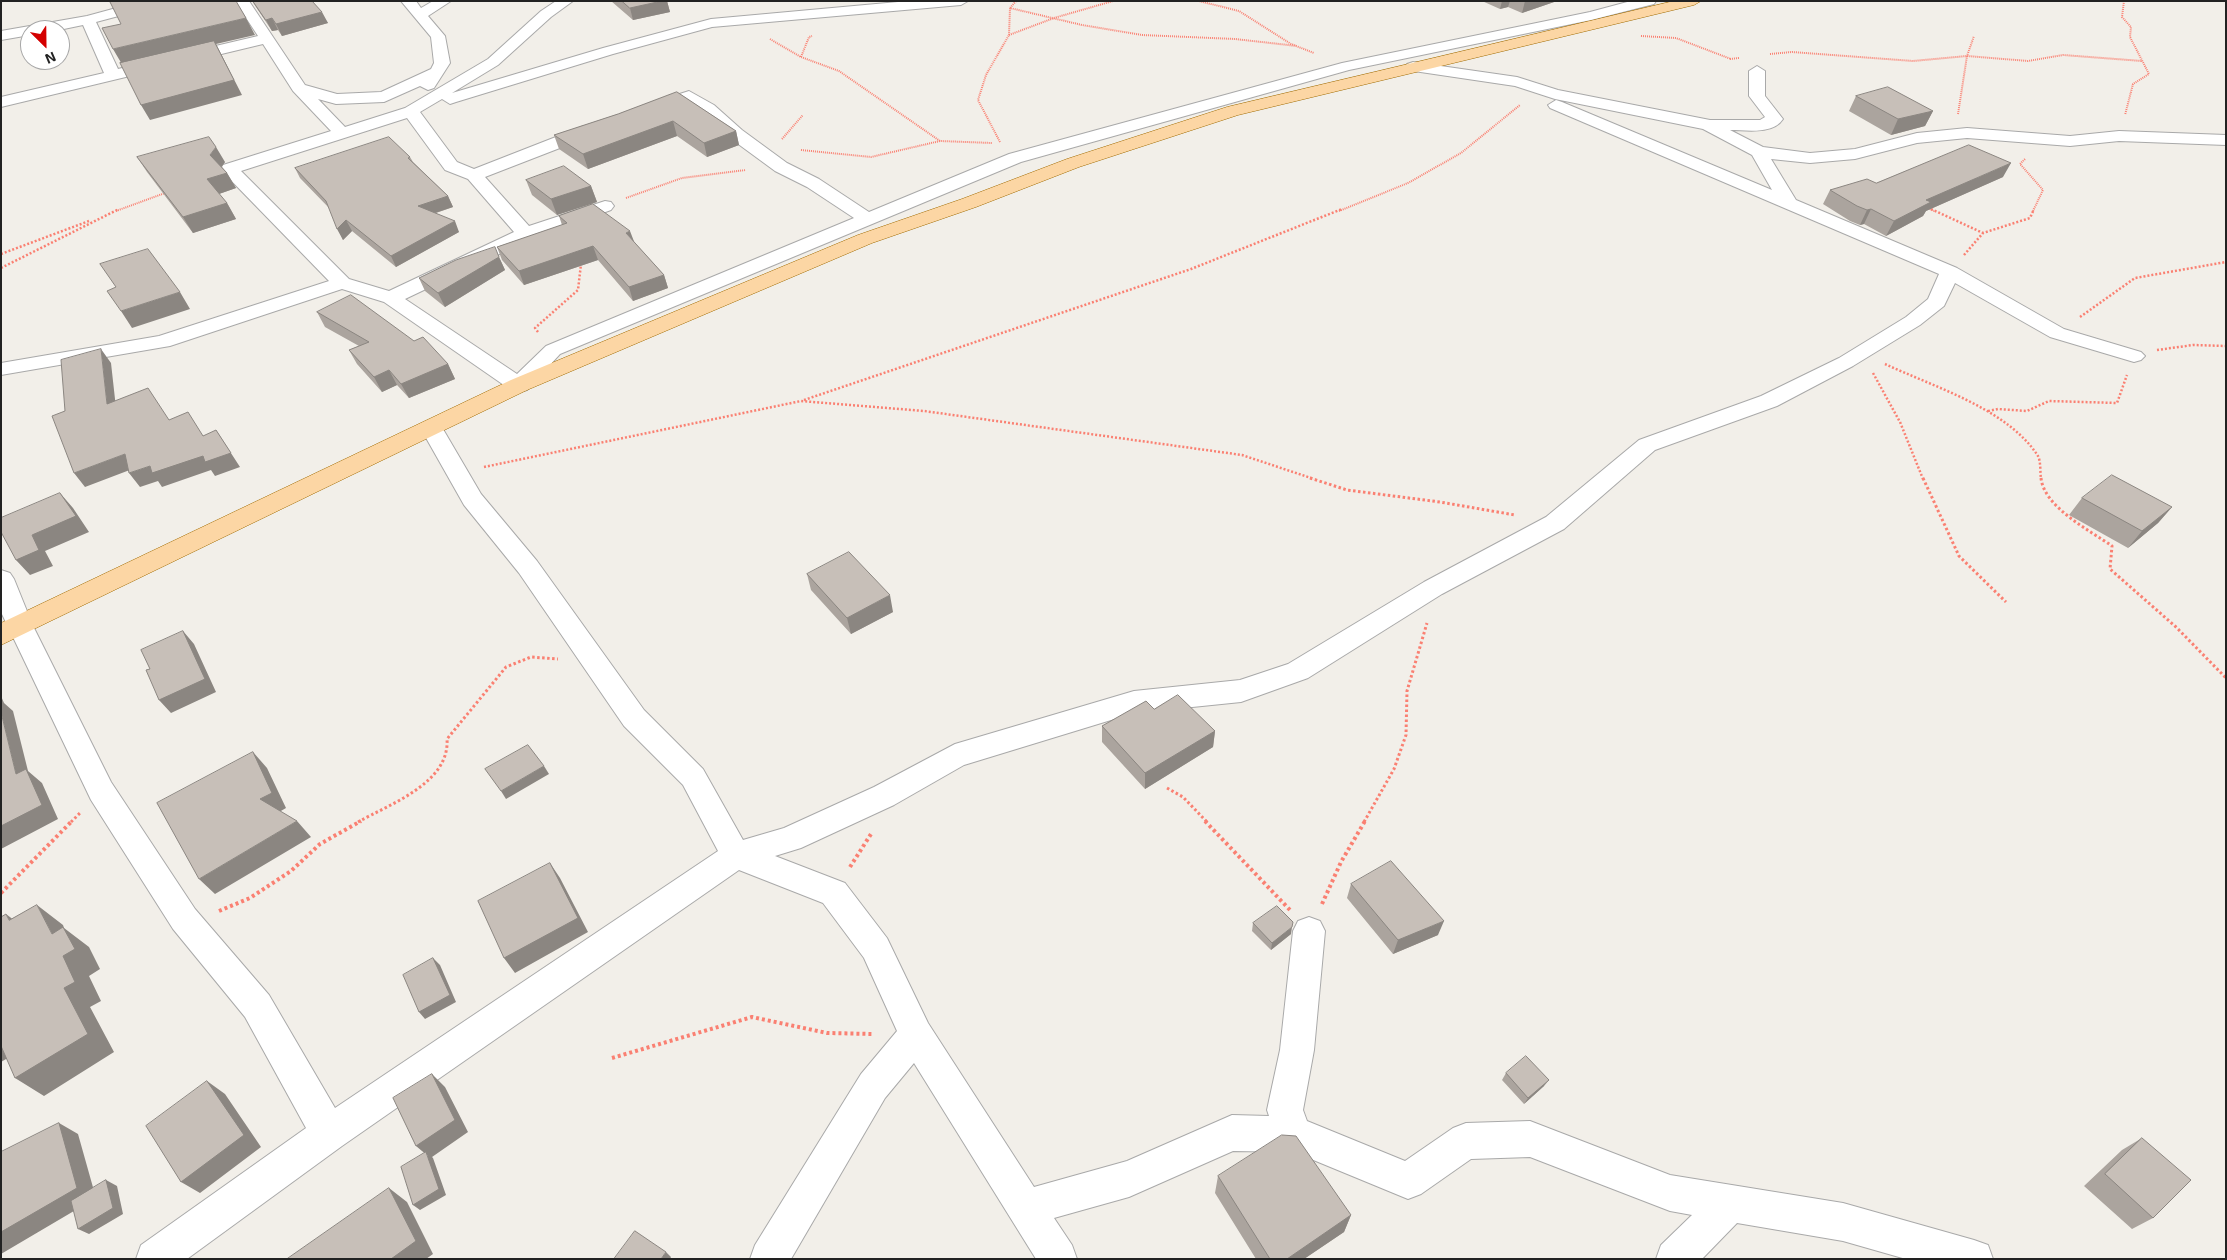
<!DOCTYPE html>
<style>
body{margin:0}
#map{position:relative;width:2227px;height:1260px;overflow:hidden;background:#f2efe9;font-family:"Exo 2",sans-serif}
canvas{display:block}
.frame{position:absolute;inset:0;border:2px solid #222;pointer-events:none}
.north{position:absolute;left:20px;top:20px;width:50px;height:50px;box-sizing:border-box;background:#fff;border:1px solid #a7a7a7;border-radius:50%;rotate:157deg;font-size:14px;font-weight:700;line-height:20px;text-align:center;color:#222}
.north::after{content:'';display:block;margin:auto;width:18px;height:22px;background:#d40000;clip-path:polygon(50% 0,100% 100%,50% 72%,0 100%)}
</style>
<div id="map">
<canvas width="2227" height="1260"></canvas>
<div class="frame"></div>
<div class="north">N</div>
</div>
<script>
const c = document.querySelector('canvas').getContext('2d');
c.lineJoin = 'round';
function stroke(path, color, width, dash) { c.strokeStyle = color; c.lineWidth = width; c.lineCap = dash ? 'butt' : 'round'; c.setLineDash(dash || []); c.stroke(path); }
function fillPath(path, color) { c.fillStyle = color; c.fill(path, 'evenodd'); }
const minor = new Path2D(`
 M142,1H166L164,4L96,22L118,69L258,36L235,1H249L305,85L337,94L381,92L431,69L434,63L431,37L401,1H416L421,8L433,1H451L428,16L445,36L450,63L434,88L428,90L420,86L384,102L336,104L318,99L345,127L405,108L488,59L541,11L556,1H573L551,17L498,65L452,93L603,48L711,19L909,1H968L961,5L712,27L613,54L456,102L450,104L442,99L420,112L457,162L474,169L584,126H596L598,130L596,134L485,177L529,226L605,201L611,202L614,206L611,210L533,238L405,299L517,374L546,346L854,218L807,187L775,171L730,138L702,111L687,102L651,113L643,108L645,105L689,91L714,105L742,130L787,163L819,179L869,212L1009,154L1342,63L1590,12L1631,1H1656L1654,4L1591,20L1349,70L1021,162L560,354L527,390L519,392L511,390L384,302L342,289L170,346L1,375V363L159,336L329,281L220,169L223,165L331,131L293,91L263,44L1,107V97L104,73L83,25L59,30H30V35L1,40V31L87,16ZM407,118L445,170L468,179L514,232L389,291L349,279L241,171Z
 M1413,62L1517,77L1558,90L1710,120H1760L1765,117L1749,96V71L1757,66L1765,71V96L1783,119C1773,135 1746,130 1730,130L1763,147L1810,153L1855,149L1917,133L1967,128L2070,136L2119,131L2226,135V145L2119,141L2070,146L1967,138L1917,143L1855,159L1810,163L1771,159L1796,200L1957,268L2064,329L2141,352L2145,356L2141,360L2134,362L2050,337L1955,283L1944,306L1920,325L1853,366L1777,406L1655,450L1564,529L1442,594L1308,678L1241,702L1134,713L964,765L894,805L801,848L775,856L845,883L887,938L928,1023L1034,1187L1127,1161L1232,1115L1269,1116L1267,1110L1280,1050L1293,931L1298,921L1309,917L1320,921L1325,931L1314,1050L1303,1110L1307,1121L1405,1161L1453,1128L1466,1123L1530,1121L1670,1175L1843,1203L1974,1240L1988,1245L1993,1259H1906L1843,1241L1737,1223L1702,1259H1656L1661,1245L1692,1215L1670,1211L1530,1157L1471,1159L1421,1194L1408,1199L1294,1152L1233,1151L1129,1197L1054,1218L1072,1245L1077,1259H1036L914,1063L885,1098L791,1259H750L755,1245L861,1074L897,1031L864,958L823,903L739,870L342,1146L187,1259H136L141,1245L306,1128L245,1017L173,929L91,800L1,612V570L10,573L14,579L33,626L111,782L195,909L269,995L335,1108L718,851L683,785L624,726L519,573L464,505L421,429L424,424L432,422L440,424L481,494L537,561L644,710L703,769L743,840L784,828L874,787L955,744L1134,691L1240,680L1288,664L1424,582L1546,517L1639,440L1761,396L1839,358L1906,317L1928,299L1939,274L1550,108L1548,105L1556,100L1562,102L1772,190L1752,155L1703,129L1555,99L1515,86L1407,70L1405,67L1407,64Z`);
const primary = new Path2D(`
 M1674,1H1701L1694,5L1238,115L1079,167L976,207L872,243L527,390L1,645V623L511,380L858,235L962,199L1067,159L1227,107Z`);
stroke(minor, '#a9a9a9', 2);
stroke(primary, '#a06b00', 1);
stroke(new Path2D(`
 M1016,1L1010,8L1082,25L1142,35L1235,39L1297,46
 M1199,1L1239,11L1291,44L1314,53
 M2124,1L2122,17L2131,27L2130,37L2149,74L2133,84L2125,115
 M1009,35L1054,18L1113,1
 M1641,36L1676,38L1731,59
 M770,39L801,57L839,71L940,141L992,143
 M1770,54L1792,52L1913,61L1967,56L2028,61L2063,55L2142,61
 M801,57L809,37L812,36
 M1730,59L1739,58
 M1958,114L1967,56L1974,36
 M782,139L803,115
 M1000,142L978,100L986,75L1009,35L1010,8
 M801,150L871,157L940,141
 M2025,159L2020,164L2043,190L2033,211
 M626,198L682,178L746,170
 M1928,208L1934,211
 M116,211L165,193
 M1339,211L1408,183L1461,153L1520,105`), '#fa8072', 2, [1, 1]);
stroke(new Path2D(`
 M1931,209L1983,233
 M1,254L89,221
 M1964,255L1983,233L2030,218L2034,209
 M1,268L119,209
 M2080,317L2135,278L2226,262
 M538,332L535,328L578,290L581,264
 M2157,350L2193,345L2226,346
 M1885,364C1934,387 2008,409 2038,456C2041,462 2040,472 2041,479
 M1873,373L1900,422L1923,479
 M804,400L1191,269L1342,209
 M1988,411L1998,409L2027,411L2049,401L2117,403L2127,375
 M484,467L801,401L924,411L1242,455L1314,479`), '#fa8072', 2.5, [2, 2]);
stroke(new Path2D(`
 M1310,478L1347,490L1440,502L1515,515
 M1923,478L1959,556L2006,602
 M2041,478C2044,507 2089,530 2112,546L2110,569L2176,627L2226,678
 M1167,788L1183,797L1207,822
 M71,822L80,813
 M358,822C390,804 450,783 447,739L506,667L531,657L558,659
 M1364,822L1394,769L1406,735L1407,691L1427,623`), '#fa8072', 3, [2.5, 2.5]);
stroke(new Path2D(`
 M1205,821L1290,910
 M850,867L871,834
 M1,893L72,821
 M1322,904L1341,862L1365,821
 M219,911L250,898L291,871L320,844L361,821
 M612,1058L752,1017L827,1033L874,1034`), '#fa8072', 4, [3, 3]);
fillPath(minor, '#fff');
fillPath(primary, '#fcd6a4');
fillPath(new Path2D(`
 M252,1H312L328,23L282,36L278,30L272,31Z
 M611,1H667L670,12L633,20Z
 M1482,1H1557L1522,13L1508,7L1500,9Z
 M677,92L736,131L739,145L707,157L677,136L588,169L559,149L554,135L618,114Z
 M1856,96L1933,111L1925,126L1891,135L1849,111Z
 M137,157L225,162L222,167L227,173L236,188L219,194L227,203L236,219L193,233L147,172Z
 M410,157L413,162L448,196L453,207L436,213L459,232L396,267L352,231L343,240L330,209L300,178L295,168Z
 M2003,177L1926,211L1923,216L1886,236L1864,224L1860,225L1850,221L1823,204L1830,190L1876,183Z
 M526,180L591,186L597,202L557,215L532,195Z
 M559,216L634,242L664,275L668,288L633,301L598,260L524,285L502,260L497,247L562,225Z
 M499,257L505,270L445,307L425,291L419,278Z
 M317,312L414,341L448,364L455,379L409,398L397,385L382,392L357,364L349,350L359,346L325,327Z
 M2082,498L2172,507L2158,523L2128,548L2069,515Z
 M807,574L893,612L851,634L811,590Z
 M1154,709L1215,731L1213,747L1145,789L1102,742V726Z
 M1351,884L1438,935L1393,954L1347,898Z
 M1253,923L1291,934L1271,950L1252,931Z
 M1506,1073L1544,1086L1524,1104L1502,1080Z
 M2142,1138L2153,1218L2132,1229L2084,1186L2122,1150Z
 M1218,1176L1351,1215L1344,1232L1304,1259H1256L1215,1193Z`), '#aba49e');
fillPath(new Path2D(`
 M662,1H667L670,12L633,20L630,8Z
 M1502,1H1510L1508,7L1500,9Z
 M1525,1H1557L1522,13Z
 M322,12L328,23L282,36L276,24Z
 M246,18L255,35L216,44L242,95L150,120L141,105L123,66L113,49Z
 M272,18L278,30L272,31L266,20Z
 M1933,111L1925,126L1891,135L1898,119Z
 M673,121L677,136L588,169L583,154Z
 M736,131L739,145L707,157L704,143Z
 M216,147L225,162L219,170L210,155Z
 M2011,163L2003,177L1926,211L1923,216L1886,236L1894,221L1926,200Z
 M227,173L236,188L216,195L207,179Z
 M591,186L597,202L557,215L551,199Z
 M448,196L453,207L423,217L418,206Z
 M227,203L236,219L193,233L183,217Z
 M1871,209L1864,224L1860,225L1867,210Z
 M346,220L352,231L343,240L337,229Z
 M455,221L459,232L396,267L391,256Z
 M630,231L635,244L626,233Z
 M593,246L598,260L524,285L519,271Z
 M499,257L505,270L445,307L438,293Z
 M664,275L668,288L633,301L629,287Z
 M180,292L190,309L132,328L121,311Z
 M101,349L111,363L117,417L107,404Z
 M448,364L455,379L409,398L401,384Z
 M389,370L397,385L382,392L374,377Z
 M216,430L240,467L215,476L211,470L162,487L158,481L140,487L129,473L150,466L203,456Z
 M125,454L135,468L85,487L74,473Z
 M60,493L73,508L89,532L45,551L53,566L30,575L16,560Z
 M2172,507L2158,523L2128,548L2142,531Z
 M890,595L893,612L851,634L847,618Z
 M183,631L194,644L216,692L171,713L159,700Z
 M1,696L4,703L13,711L28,771L42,783L58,819L1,849V826L16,774L1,712Z
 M1215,731L1213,747L1145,789V773Z
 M253,752L267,768L286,808L274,815L260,799Z
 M544,766L549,774L506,799L501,791Z
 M297,821L311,837L215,894L199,879Z
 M550,863L560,878L588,932L515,973L504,958Z
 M37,905L63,925L64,928L89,947L100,969L89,976L101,1001L90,1007L114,1052L44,1096L15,1078L64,988L52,934Z
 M6,914L32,934L9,920Z
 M1444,921L1438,935L1393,954L1398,940Z
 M1292,927L1291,934L1271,950L1272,943Z
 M433,958L440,965L456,1002L425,1019L419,1012Z
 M1,1035L23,1049L1,1062Z
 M432,1074L445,1087L468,1132L432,1157L433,1158L446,1195L420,1210L413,1205L428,1156L416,1146Z
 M1549,1080L1544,1086L1524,1104L1528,1098Z
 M207,1081L225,1094L261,1147L200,1193L181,1182Z
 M59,1123L78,1134L96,1198L1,1254V1232Z
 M106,1180L117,1186L123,1214L89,1234L78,1229Z
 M389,1188L407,1202L433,1254L426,1259H391Z
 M1351,1215L1344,1232L1304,1259H1287Z
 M666,1252L671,1257L670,1259H661Z`), '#8b8681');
const building = new Path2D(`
 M112,1H236L246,18L113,49L102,28L121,24L110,2Z
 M253,1H312L322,12L276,24L272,18L266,20Z
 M622,1H662L630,8Z
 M214,41L234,80L141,105L120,63Z
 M1888,87L1933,111L1898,119L1856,96Z
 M677,92L736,131L704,143L673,121L583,154L554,135L618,114Z
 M209,137L216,147L210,155L227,173L207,179L227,203L183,217L137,157Z
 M389,137L410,157L408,158L448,196L418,206L455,221L391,256L346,220L337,229L326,201L295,168Z
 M1969,145L2011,163L1926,200L1931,202L1894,221L1871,209L1867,210L1857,206L1830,190L1867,179L1876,183Z
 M564,166L591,186L551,199L526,180Z
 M593,204L630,231L626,233L664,275L629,287L593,246L519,271L497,247L567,223L559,216Z
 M495,247L499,257L438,293L419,278L456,260Z
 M148,249L180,292L121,311L107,291L116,287L100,264Z
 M351,295L414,341L423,337L448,364L401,384L389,370L374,377L349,350L369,342L317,312Z
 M101,349L107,404L148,388L169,420L188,412L203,436L216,430L231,453L205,462L203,456L152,473L150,466L129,473L125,454L74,473L52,416L65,411L61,360Z
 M2112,475L2172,507L2142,531L2082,498Z
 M60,493L76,516L32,535L39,550L16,560L1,532V518Z
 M849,552L890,595L847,618L807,574Z
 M183,631L205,679L159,700L146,670L150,669L141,650Z
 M1178,695L1215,731L1145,773L1102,726L1146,701L1154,709Z
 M1,712L16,774L26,769L42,805L1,826Z
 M528,745L544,766L501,791L485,769Z
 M253,752L272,793L260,799L297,821L199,879L157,803Z
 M1391,861L1444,921L1398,940L1351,884Z
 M550,863L578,918L504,958L478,901Z
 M37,905L52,934L63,927L75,949L63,956L75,982L64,988L88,1034L15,1078L1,1046V917L6,914L9,920Z
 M1277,906L1293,922L1292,927L1272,943L1253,923Z
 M433,958L450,995L419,1012L403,975Z
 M1526,1056L1549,1080L1528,1098L1506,1073Z
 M432,1074L455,1120L416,1146L393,1098Z
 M207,1081L244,1135L181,1182L146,1126Z
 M59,1123L77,1188L1,1232V1152Z
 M1282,1135L1296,1136L1351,1215L1287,1259H1270L1218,1176Z
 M2142,1138L2191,1180L2153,1218L2105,1174Z
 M426,1152L439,1189L413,1205L401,1167Z
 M106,1180L113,1208L78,1229L71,1201Z
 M389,1188L416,1241L391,1259H287Z
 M635,1231L666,1252L661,1259H614Z`);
fillPath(building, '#c7bfb8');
stroke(building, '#8b8681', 1);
</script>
